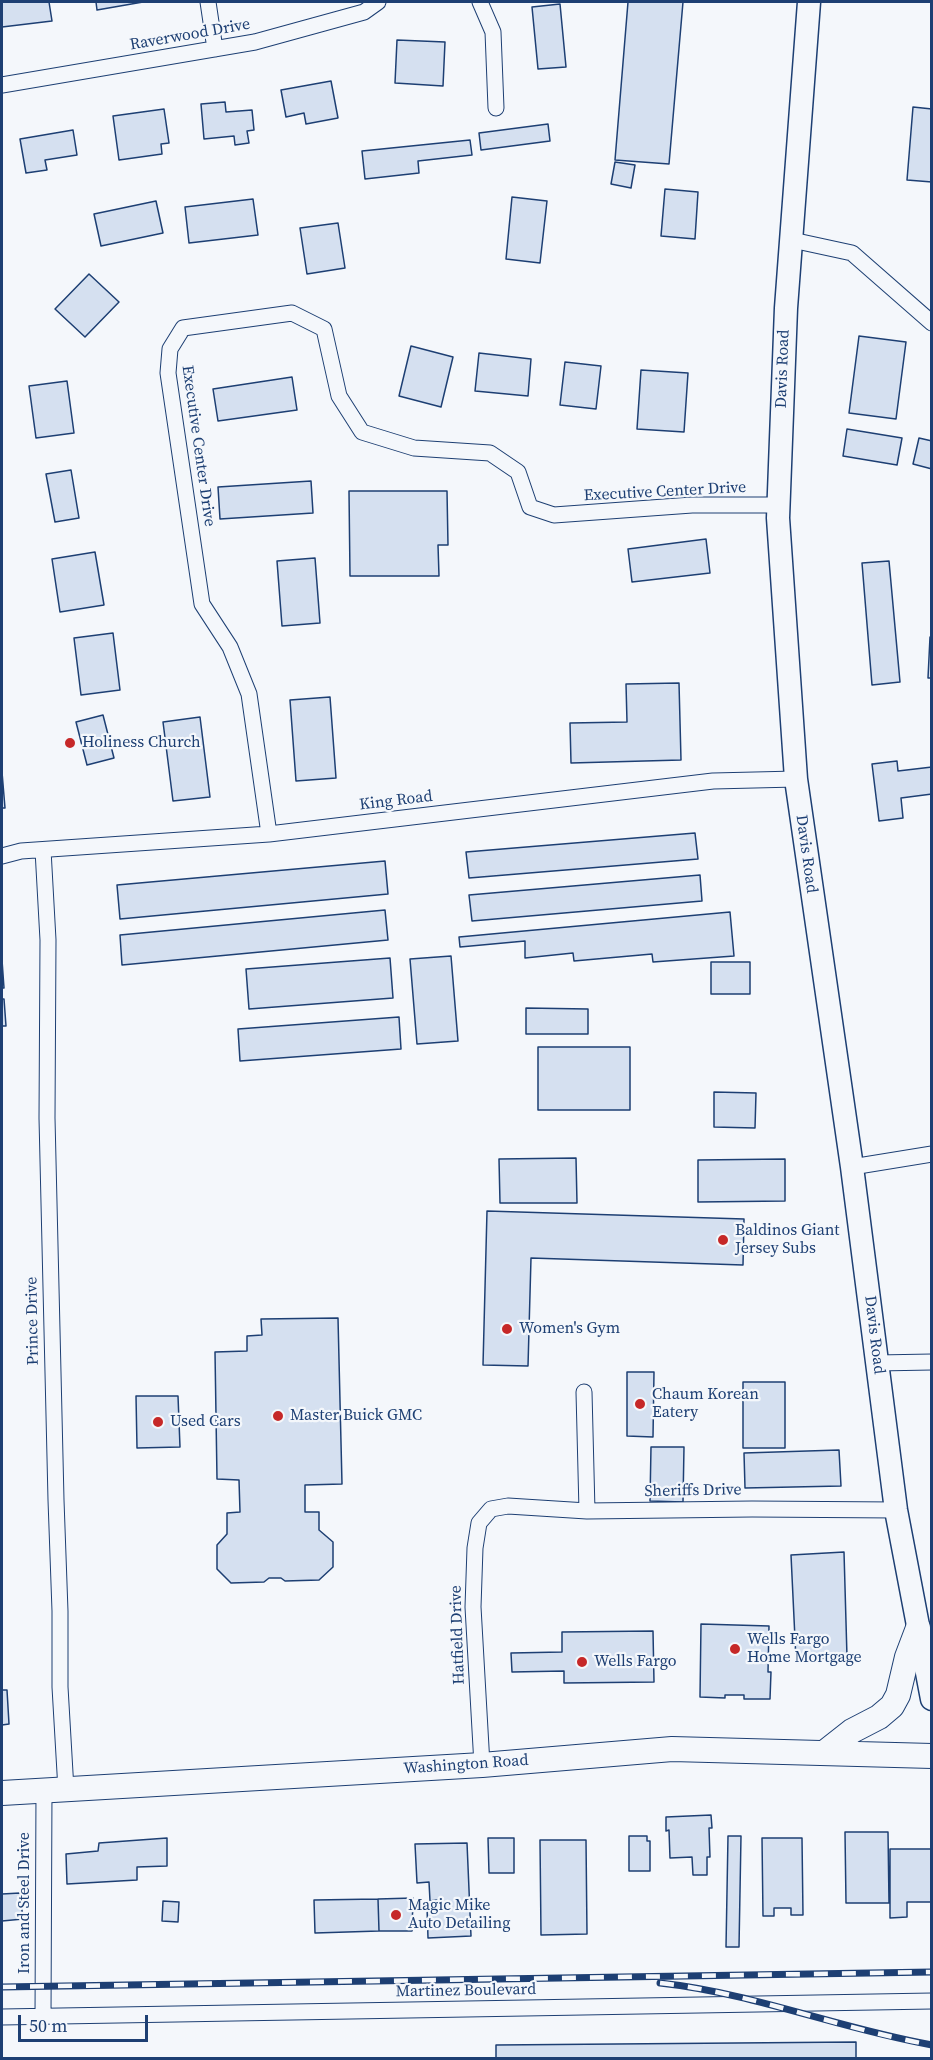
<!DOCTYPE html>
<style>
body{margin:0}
#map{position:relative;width:933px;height:2060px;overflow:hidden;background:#f4f7fb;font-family:"Source Serif 4",serif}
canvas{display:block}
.frame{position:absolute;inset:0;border:3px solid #1d3f73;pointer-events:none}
.scale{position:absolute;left:18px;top:2015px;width:130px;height:27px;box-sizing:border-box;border:3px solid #1d3f73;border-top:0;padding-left:8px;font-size:18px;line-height:21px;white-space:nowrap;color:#1d3f73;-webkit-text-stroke:4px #f4f7fb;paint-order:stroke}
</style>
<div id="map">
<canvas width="933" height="2060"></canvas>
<div class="frame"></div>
<div class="scale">50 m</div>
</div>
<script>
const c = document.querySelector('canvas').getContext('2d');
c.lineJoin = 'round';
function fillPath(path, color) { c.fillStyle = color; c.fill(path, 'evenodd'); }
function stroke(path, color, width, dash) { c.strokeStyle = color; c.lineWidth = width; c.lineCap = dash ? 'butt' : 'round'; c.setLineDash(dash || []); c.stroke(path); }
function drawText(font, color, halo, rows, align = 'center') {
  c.font = font + ' "Source Serif 4",serif'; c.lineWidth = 4.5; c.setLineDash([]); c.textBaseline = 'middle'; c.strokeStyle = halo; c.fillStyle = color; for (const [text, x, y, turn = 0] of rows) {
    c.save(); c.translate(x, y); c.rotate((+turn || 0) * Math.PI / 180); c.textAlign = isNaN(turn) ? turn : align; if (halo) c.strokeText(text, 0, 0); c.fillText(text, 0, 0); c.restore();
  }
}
const building = new Path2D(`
 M2,2H49L52,21L2,27Z
 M96,2H143L97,10Z
 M628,2H683L669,164L615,160Z
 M560,4L566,67L538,69L532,7Z
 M397,40L445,42L443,86L395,83Z
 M331,81L338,118L306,124L304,113L286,117L281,90Z
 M225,102L226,112L252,110L254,130L247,131L249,143L235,145L234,136L204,139L201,104Z
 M913,107L932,109V182L907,180Z
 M164,109L169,143L161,144L162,154L119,160L113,116Z
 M548,124L550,141L481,150L479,133Z
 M73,130L77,155L45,160L47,170L26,173L20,139Z
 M470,140L472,155L418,161L419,173L365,179L362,151Z
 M615,162L635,165L631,188L611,184Z
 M665,189L698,192L695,239L661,236Z
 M512,197L547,201L540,263L506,259Z
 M253,199L258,235L189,243L185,207Z
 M156,201L163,233L101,246L94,214Z
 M338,223L345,268L307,274L300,228Z
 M89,274L119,302L85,337L55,309Z
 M859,336L906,342L896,419L849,413Z
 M411,346L453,357L441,407L399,396Z
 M479,353L531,359L528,396L475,391Z
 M565,362L601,366L596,409L560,405Z
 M641,370L688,373L684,432L637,429Z
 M292,377L297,410L218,421L213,389Z
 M67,381L74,433L36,438L29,386Z
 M847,429L902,438L897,465L843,456Z
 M919,438L932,441V469L913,464Z
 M71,470L79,518L55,522L46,474Z
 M311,481L313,513L220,519L218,487Z
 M349,491H447L448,545H438L439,576H350Z
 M706,539L710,573L632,582L628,549Z
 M95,552L104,605L60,612L52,559Z
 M315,558L320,623L282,626L277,561Z
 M889,561L900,682L872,685L862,563Z
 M113,633L120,690L81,695L74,638Z
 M930,637H932V678H928Z
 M679,683L681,760L571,763L570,723L627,722L626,684Z
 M330,697L336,778L296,781L290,700Z
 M103,715L114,758L87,765L76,722Z
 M200,717L210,797L173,801L163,722Z
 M897,761L898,771L932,767V794L901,798L903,818L879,821L872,764Z
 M2,772L5,808H2Z
 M695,833L698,859L469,878L466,852Z
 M385,861L388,894L120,919L117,885Z
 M700,875L702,901L472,921L469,895Z
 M385,910L388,940L122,965L120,935Z
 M730,912L734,956L653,962L652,954L574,961L573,953L525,958V941L460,947L459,937Z
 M451,956L458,1041L417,1044L410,959Z
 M390,958L393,998L249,1009L246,969Z
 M2,960L4,988H2Z
 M711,962H750V994H711Z
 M2,999H4L6,1026H2Z
 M526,1008L588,1009V1034H526Z
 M399,1017L401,1049L240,1061L238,1029Z
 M538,1047H630V1110H538Z
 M714,1092L756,1093L755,1128L714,1127Z
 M576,1158L577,1203H500L499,1159Z
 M785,1159V1201L698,1202V1160Z
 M487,1211L744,1219L743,1265L531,1258L528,1366L483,1365Z
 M338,1318L342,1484L305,1485V1512H319V1530L333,1542V1567L319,1580L285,1581L281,1578H269L264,1582L231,1583L217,1569V1545L227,1534V1513L240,1512L239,1480L217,1479L215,1352L247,1351V1336L262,1335L261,1319Z
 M627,1372H654L653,1437L627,1436Z
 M743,1382H785V1448H743Z
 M136,1396H178L180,1447L137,1448Z
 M651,1447H684L683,1502L650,1501Z
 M839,1450L841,1486L745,1488L744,1453Z
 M844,1552L847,1657L796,1660L791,1555Z
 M701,1624L769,1626L768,1672H771L770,1699H744V1695H725V1698L700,1697Z
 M653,1631L654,1682L564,1683V1671L512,1672L511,1653L562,1652V1632Z
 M2,1690H7L9,1724L2,1725Z
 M711,1815L712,1828H709L710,1857H707V1875H693L692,1857L670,1858L669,1830L666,1831V1817Z
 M845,1832H888L889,1903H846Z
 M629,1836H647V1841H650V1871H629Z
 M728,1836H741L739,1947H726Z
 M167,1838V1866L137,1867V1880L67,1884L66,1854L98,1851L99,1843Z
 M488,1838H514V1873H489Z
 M762,1838H802L803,1915H791V1908H774V1916H763Z
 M540,1840H586L587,1934L541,1935Z
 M467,1843L471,1936L428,1938L427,1907H437V1900L430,1901L429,1882L417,1883L415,1844Z
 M890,1849H932V1902H907V1917L890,1918Z
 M20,1893L23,1919L2,1921V1894Z
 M413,1898L412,1931H379L378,1899Z
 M378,1899L379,1931L315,1933L314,1900Z
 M163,1901L179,1902L178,1922L162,1921Z
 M856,2042V2058H496V2045Z`);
fillPath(building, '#d5e0f0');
stroke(building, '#1d3f73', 1.5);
const minor = new Path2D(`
 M208,2L215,49
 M480,2L493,32L496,108
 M2,85L255,42L364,12L378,2
 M792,240L852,253L932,323
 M269,834L249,694L230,647L202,604L168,373L170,349L183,328L292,313L324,329L339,396L362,432L414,448L490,453L518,472L530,507L554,515L692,505H778
 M43,850L48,940L47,1118L56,1500L60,1611V1687L66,1790
 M2,856L21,851L269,834L713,781L796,779
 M852,1167L932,1154
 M877,1363L932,1362
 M584,1392L587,1511
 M482,1765L473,1607L475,1548L479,1523L491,1509L508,1506L587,1511L752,1509L896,1510
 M43,2016L44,1790
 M2,2017L932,2001`);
const secondary = new Path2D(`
 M809,2L786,308L778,518L796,779L852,1167L896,1510L932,1699`);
const primary = new Path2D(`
 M824,1753L852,1731L879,1717L892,1706L898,1695L907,1657L918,1628
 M2,1793L482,1765L672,1749L932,1756`);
stroke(minor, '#1d3f73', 17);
stroke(secondary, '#1d3f73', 25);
stroke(primary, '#1d3f73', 26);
stroke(minor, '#f4f7fb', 15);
stroke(secondary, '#f4f7fb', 22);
stroke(primary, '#f4f7fb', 24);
const rail = new Path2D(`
 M660,1983C753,1993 840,2029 932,2045
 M2,1987L932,1972`);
stroke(rail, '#1d3f73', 7);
stroke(rail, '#f4f7fb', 4.5, [14]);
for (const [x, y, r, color] of [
 [70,743,6,"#c62828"],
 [723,1240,6,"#c62828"],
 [507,1329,6,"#c62828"],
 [640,1404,6,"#c62828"],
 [278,1416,6,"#c62828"],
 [158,1422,6,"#c62828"],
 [735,1649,6,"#c62828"],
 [582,1662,6,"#c62828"],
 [396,1915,6,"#c62828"]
]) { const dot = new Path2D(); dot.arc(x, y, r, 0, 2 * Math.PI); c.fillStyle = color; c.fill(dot); stroke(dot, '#f4f7fb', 2); }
drawText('16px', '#1d3f73', '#f4f7fb', [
 ["Raverwood Drive",190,35,-10],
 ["Davis Road",783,369,-88],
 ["Executive Center Drive",198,446,82],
 ["Executive Center Drive",665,492,-3],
 ["King Road",396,801,-7],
 ["Davis Road",806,854,82],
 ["Prince Drive",33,1321,-91],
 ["Davis Road",874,1335,83],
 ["Sheriffs Drive",693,1491,-1],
 ["Hatfield Drive",458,1635,-92],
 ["Washington Road",466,1765,-4],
 ["Iron and Steel Drive",25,1903,-90],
 ["Martinez Boulevard",466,1991,-1]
]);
drawText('16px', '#1d3f73', '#f4f7fb', [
 ["Holiness Church",82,743],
 ["Baldinos Giant",735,1231],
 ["Jersey Subs",735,1249],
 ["Women's Gym",519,1329],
 ["Chaum Korean",652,1395],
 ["Eatery",652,1413],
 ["Master Buick GMC",290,1416],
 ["Used Cars",170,1422],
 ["Wells Fargo",747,1640],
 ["Home Mortgage",747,1658],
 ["Wells Fargo",594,1662],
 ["Magic Mike",408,1906],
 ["Auto Detailing",408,1924]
], 'left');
</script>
